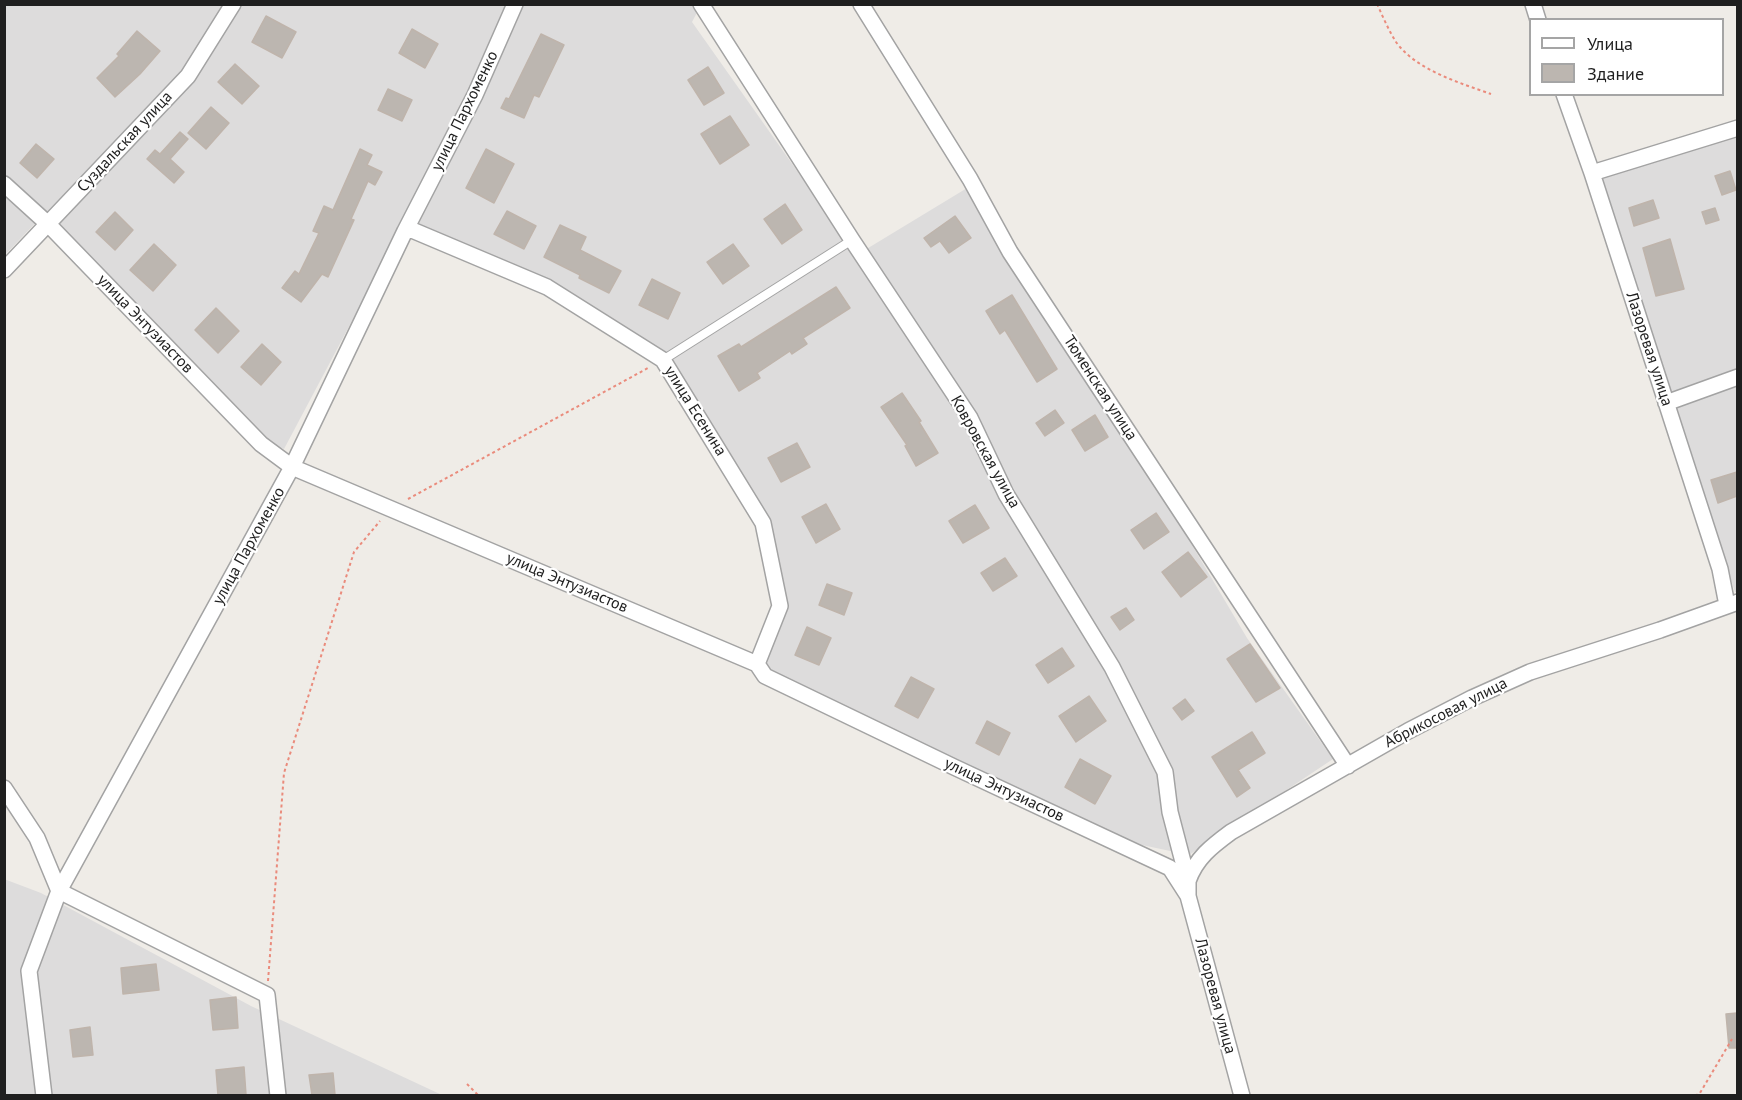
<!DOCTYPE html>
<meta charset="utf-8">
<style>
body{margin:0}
#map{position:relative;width:1742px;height:1100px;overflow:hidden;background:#efece7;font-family:"PT Sans",sans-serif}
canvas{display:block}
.frame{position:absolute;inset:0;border:6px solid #1f1f1f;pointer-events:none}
.legend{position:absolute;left:1529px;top:18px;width:195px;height:78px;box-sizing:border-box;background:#fff;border:2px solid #a5a5a5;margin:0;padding:8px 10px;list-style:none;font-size:18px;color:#1f1f1f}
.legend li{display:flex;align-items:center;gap:12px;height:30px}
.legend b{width:30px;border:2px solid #a5a5a5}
</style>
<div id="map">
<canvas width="1742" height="1100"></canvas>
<div class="frame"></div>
<ul class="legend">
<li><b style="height:8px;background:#fff"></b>Улица</li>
<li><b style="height:16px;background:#bcb6b0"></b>Здание</li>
</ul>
</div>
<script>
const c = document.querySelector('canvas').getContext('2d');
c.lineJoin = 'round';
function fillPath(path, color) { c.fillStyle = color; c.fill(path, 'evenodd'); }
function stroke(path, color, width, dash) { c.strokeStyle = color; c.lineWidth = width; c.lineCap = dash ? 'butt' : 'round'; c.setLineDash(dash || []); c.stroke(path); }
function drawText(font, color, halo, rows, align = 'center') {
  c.font = font + ' "PT Sans",sans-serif'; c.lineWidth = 4.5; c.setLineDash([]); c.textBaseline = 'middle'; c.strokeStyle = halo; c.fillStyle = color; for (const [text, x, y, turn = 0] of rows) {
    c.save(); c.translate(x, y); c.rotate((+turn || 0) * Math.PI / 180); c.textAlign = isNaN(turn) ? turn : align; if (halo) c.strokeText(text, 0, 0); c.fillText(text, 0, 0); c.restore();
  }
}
fillPath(new Path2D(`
 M5,5H701L692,22L848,243L855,256L977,182L1247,638L1333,759L1189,855L1128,842L757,664L783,615L765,526L649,345L405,221L284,449L258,438L41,217L5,255Z
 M1737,132V592H1735L1600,178Z
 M4,879L41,893L251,1006L442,1095H5Z`), '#dddcdc');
const building = new Path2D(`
 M266,16L296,32L282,58L252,42Z
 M412,29L438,44L425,68L399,53Z
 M137,31L160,51L140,74L115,97L97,78L119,56L117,54Z
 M541,34L564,45L539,97L534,95L524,118L501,108L506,98L509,99Z
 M235,64L259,86L242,104L218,82Z
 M708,67L724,93L704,105L688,80Z
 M388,89L412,100L402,121L378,110Z
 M211,107L229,123L206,149L188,133Z
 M730,116L749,145L720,164L701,134Z
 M180,132L188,139L170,159L184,172L174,183L147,159L155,150L160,154Z
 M36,144L54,159L37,178L20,163Z
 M360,149L372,155L367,165L382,172L375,185L368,181L351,219L354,220L328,277L322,274L301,302L282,288L295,271L299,274L319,233L313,231L324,206L333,210Z
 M486,149L514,164L494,203L466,188Z
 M1730,171L1736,190L1722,195L1715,176Z
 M1653,200L1659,218L1634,226L1629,208Z
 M785,204L802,230L782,244L764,219Z
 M1715,208L1719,220L1706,224L1702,212Z
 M507,211L536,226L524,249L494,234Z
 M115,212L133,230L115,250L96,232Z
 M955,216L971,238L949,253L940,241L931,247L924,238Z
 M560,225L586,237L580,250L621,271L609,293L579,278L580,275L544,257Z
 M1670,239L1684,289L1656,296L1643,248Z
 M154,244L176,265L153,291L130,270Z
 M733,244L749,266L723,284L707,262Z
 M652,279L680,293L668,319L639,305Z
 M836,287L850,308L803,338L807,344L792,354L790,351L757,373L760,378L739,391L718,356L739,344L741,347Z
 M1012,295L1057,369L1037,382L1005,330L1000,334L986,311Z
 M216,308L239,331L218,353L195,330Z
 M262,344L281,362L261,385L241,367Z
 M902,393L921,421L919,422L938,453L916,466L905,446L907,445L881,407Z
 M1055,410L1064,423L1045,436L1036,423Z
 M1095,415L1108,437L1085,451L1072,430Z
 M797,443L810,467L781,482L768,458Z
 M1737,472V496L1718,503L1711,480Z
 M826,504L840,529L816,543L802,517Z
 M975,505L989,528L963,543L949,521Z
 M1156,513L1169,532L1144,549L1131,530Z
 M1188,552L1207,577L1181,597L1162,572Z
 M1005,558L1017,576L993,591L981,573Z
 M827,584L852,593L844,615L819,605Z
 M1126,608L1134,620L1120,630L1111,617Z
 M807,627L831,638L819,665L795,655Z
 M1250,644L1280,688L1256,702L1227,659Z
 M1062,648L1074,666L1048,683L1036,665Z
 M911,677L934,689L918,718L895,706Z
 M1089,696L1106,721L1076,742L1059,716Z
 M1185,699L1194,711L1182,720L1173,708Z
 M987,721L1010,733L999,755L976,743Z
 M1252,732L1265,753L1238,770L1250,788L1237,797L1212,757Z
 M1080,759L1111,776L1095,804L1065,787Z
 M156,964L159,990L123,994L121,968Z
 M236,997L238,1028L213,1030L210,1000Z
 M1737,1013V1048H1729L1726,1014Z
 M90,1027L93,1055L73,1057L70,1030Z
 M244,1067L246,1095H218L216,1070Z
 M333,1073L335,1095H312L309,1075Z`);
fillPath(building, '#bcb6b0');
stroke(building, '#bfb4ab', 1.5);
const lane = new Path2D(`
 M663,360L852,240`);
const street = new Path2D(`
 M701,4L852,240L970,418L1006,494L1112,667L1165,772L1170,812L1188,881V896L1242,1096
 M861,4L970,179L1010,252L1348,766
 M1533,4L1538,20
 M1564,94L1592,173L1720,569L1727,605
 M1592,173L1738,128
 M4,184L48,224L261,444L292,467L757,664L765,676L954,767L1170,868L1188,896
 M405,231L412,230L547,287L663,360L763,523L780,606L757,664
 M4,270L188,76L233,4
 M1666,403L1738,377
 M4,788L37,838L59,891L267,995L278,1096
 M1188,881C1196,858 1212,846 1231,832L1408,731L1472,698L1530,672L1660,630L1738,602
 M44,1096L29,971L59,891L292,467L405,231L475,95L515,4`);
stroke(lane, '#a3a3a3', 10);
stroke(street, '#a3a3a3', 18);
stroke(new Path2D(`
 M1377,4C1383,17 1389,31 1396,42C1416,70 1460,83 1491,94
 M408,499L648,368
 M268,981L284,773L354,552L380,521
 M467,1084L479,1096
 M1695,1096L1700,1093L1732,1039`), '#ea8b7c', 2, [3, 3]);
stroke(lane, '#fff', 8);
stroke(street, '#fff', 15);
drawText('16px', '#1f1f1f', '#fff', [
 ["улица Пархоменко",465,111,-64],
 ["Суздальская улица",125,142,-47],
 ["улица Энтузиастов",145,324,46],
 ["Лазоревая улица",1649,349,72],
 ["Тюменская улица",1100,388,57],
 ["улица Есенина",695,411,58],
 ["Ковровская улица",985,452,61],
 ["улица Пархоменко",249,546,-61],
 ["улица Энтузиастов",567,583,23],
 ["Абрикосовая улица",1446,713,-27],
 ["улица Энтузиастов",1004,790,25],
 ["Лазоревая улица",1215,996,75]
]);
</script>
